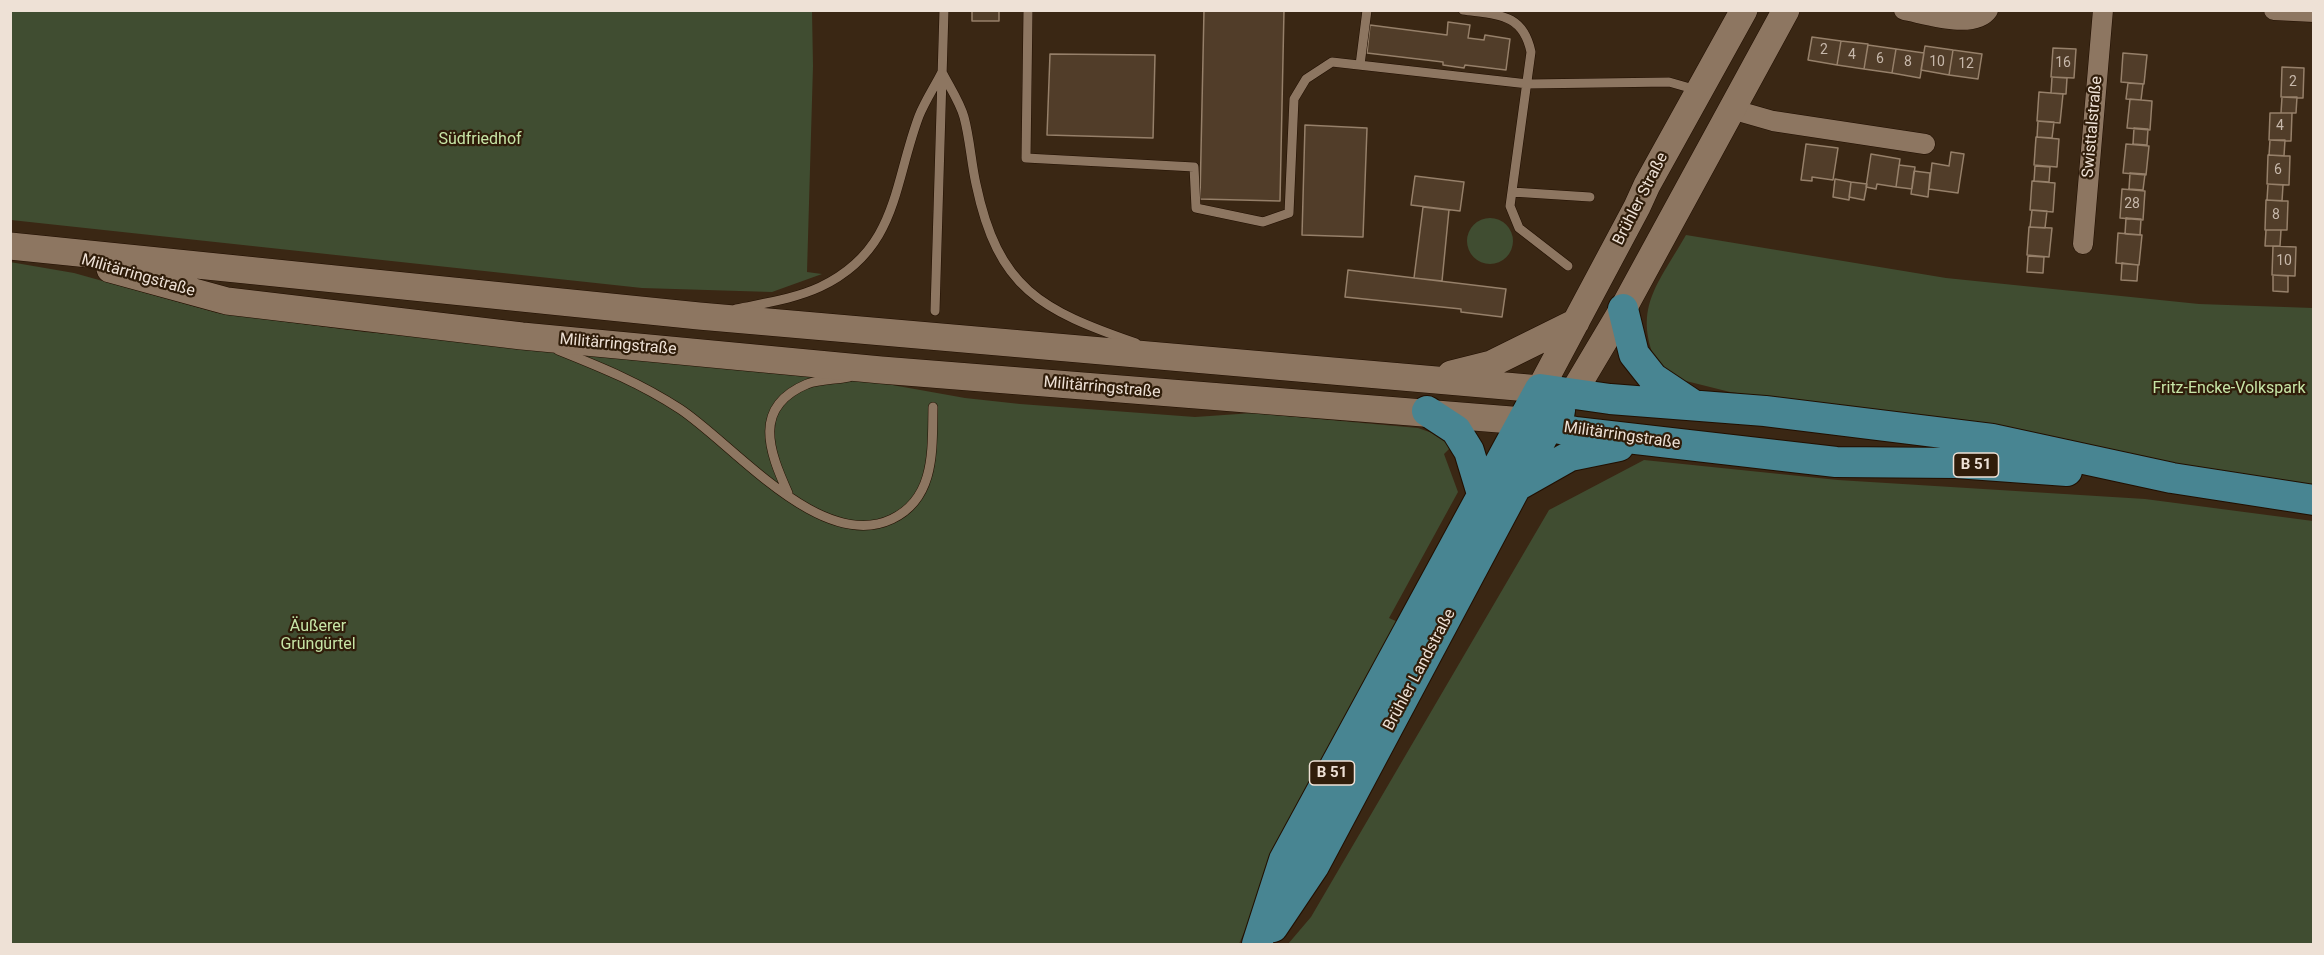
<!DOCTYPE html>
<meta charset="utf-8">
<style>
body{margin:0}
#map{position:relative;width:2324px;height:955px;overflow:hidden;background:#3a2714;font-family:Roboto,sans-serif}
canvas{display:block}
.frame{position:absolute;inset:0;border:12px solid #eee1d6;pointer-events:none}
</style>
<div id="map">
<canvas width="2324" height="955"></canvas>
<div class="frame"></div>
</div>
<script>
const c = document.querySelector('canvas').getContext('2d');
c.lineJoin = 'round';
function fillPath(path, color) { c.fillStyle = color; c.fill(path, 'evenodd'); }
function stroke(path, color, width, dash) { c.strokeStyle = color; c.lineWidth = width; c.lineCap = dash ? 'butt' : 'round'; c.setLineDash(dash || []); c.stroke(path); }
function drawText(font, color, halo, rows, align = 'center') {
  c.font = font + ' Roboto,sans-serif'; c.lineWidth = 4.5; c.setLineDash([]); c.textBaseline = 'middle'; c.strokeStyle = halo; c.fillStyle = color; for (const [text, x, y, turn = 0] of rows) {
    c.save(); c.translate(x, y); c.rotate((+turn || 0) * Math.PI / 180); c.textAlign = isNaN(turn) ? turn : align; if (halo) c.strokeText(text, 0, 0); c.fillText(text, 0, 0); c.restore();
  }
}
fillPath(new Path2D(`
 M11,10L812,11L813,66L807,272L822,274L772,292L642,288L11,220Z
 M1467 241a23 23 0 1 1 46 0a23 23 0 1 1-46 0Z
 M1686,235L1946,278L2199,304L2313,308V486L2189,467L2002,430L1730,392L1662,375C1630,312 1654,290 1686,235Z
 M10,262L74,273L217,313L365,332L825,373L965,398L1020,404L1195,417L1253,413L1418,428L1438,435L1453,445L1444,454L1458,492L1389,618L1400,623L1249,921L1239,944H11Z
 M1644,460L1838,480L2145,499L2313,521V944H1288L1311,917L1549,510Z`), '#404d31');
const building = new Path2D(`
 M972,10H999V21H972Z
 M1204,10H1284L1280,201L1200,199Z
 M1448,22L1470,25L1468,38L1484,40L1485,35L1510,39L1506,70L1465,65L1464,68L1443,65V62L1367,53L1370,25L1447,35Z
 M1812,37L1841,41L1837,65L1808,60Z
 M1841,41L1868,44L1864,69L1837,65Z
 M1868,45L1896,49L1892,73L1864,69Z
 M1925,46L1953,50L1949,75L1921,70Z
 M2053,48L2076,49L2074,78L2051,77Z
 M1896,49L1924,53L1920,78L1892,73Z
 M1953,50L1982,54L1978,79L1949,75Z
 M2123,53L2147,55L2144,84L2121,82Z
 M1050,54L1155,55L1153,138L1047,135Z
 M2282,67L2304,68L2303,98L2281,97Z
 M2052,77L2067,78L2066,94L2051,93Z
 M2128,83L2143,84L2141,100L2126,99Z
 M2039,92L2063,94L2060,123L2037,121Z
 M2282,97H2297L2296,113H2281Z
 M2130,99L2152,101L2150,130L2127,128Z
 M2270,113H2292L2291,141L2269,140Z
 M2038,121L2054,122L2052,138L2037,137Z
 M1305,125L1367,128L1363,237L1302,235Z
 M2134,128L2148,129L2147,145L2133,144Z
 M2036,137L2059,139L2057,167L2034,165Z
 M2270,140H2285L2284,156L2269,155Z
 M1806,144L1838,148L1833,180L1812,177V181L1801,180Z
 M2126,144L2149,146L2146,175L2123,173Z
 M1951,152L1964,154L1958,193L1929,189L1932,163L1949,166Z
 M1871,154L1900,159L1896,187L1877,184L1876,189L1866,187Z
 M2268,155L2290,156L2289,185L2267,184Z
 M1899,165L1915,167L1912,189L1896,187Z
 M2035,166L2050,167L2049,182L2034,181Z
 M1914,171L1930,173L1928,197L1911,194Z
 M2130,173L2145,174L2143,190L2129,189Z
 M1415,176L1464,182L1460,211L1411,205Z
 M1835,179L1851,182L1849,200L1833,197Z
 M2032,181L2055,183L2053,212L2030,210Z
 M1851,182L1867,184L1864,200L1849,197Z
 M2268,184L2283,185L2282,201L2267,200Z
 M2122,189L2145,191L2143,220L2120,218Z
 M2266,200L2288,201L2287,230H2265Z
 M1423,207L1449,210L1442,281L1414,278Z
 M2032,210L2047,211L2045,228L2030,227Z
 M2126,218L2141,219L2140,235L2125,234Z
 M2029,227L2052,228L2049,257L2027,255Z
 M2266,230H2281L2280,246H2265Z
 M2118,233L2142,235L2139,265L2116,263Z
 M2273,246L2296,247L2295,276L2272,275Z
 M2028,256L2044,257L2043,273L2027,272Z
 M2122,263L2138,265L2137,281L2121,280Z
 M1348,270L1506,289L1502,317L1461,312V309L1345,297Z
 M2273,275L2288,276V292L2273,291Z`);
fillPath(building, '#513d29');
stroke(building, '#96806a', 1.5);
const lane = new Path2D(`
 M1028,10L1026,158L1194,167L1196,208L1263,222L1289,213L1294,99L1306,79L1332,62L1528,84L1669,82L1697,90
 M1463,10C1498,15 1523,13 1531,52L1510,206L1519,228L1568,266
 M1360,65L1367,10
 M942,72C949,86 960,102 964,117C970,139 971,162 976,184C998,289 1041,310 1136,343
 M1512,192L1590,197
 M736,309C764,303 794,299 820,287C898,250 893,185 919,116C925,101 935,86 942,72
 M935,311L944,10
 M558,350C603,368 640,383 680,409C733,444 821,553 892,519C936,498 932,449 933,407
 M788,493C769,451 752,407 807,384C820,379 835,380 849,377`);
const street = new Path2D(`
 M1904,10C1926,14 1974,30 1988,10
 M2274,10L2314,12
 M1731,109L1773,121L1925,144
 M2083,244L2103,10`);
const secondary = new Path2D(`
 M10,246L699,316L1540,389L1637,207L1647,185L1744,10
 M110,269L227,301L522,336L881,370L1524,421
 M1451,374L1491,364L1576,322
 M1573,393L1623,309L1786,10`);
const primary = new Path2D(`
 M1623,309L1634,354L1653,378L1692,404
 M1427,411L1456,430L1469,451L1482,494
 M1524,421L1575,432L1836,462L1956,463L2067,471
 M1517,486L1570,456L1619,446
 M1273,927L1314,866L1549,425L1560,411
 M1257,944L1284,860L1540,389L1610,399L1765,411L1992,439L2172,478L2314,500`);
stroke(lane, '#210f00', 10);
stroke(street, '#210f00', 21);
stroke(secondary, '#210f00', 28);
stroke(primary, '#210f00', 32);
stroke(lane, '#8d7661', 9);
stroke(street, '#8d7661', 20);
stroke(secondary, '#8d7661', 27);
stroke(primary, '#488592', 30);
drawText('14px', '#c7b8ab', null, [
 ["2",1824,50],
 ["4",1852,55],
 ["6",1880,59],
 ["8",1908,62],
 ["10",1937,62],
 ["16",2063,63],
 ["12",1966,64],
 ["2",2293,82],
 ["4",2280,126],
 ["6",2278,170],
 ["28",2132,204],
 ["8",2276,215],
 ["10",2284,261]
]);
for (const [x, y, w] of [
 [1976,465,45],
 [1332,773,45]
]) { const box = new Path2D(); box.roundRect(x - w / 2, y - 12, w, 24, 4.5); c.fillStyle = '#301d0a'; c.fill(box); stroke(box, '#eee1d6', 1.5); }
drawText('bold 15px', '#eee1d6', null, [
 ["B 51",1976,465],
 ["B 51",1332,773]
]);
drawText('16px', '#eee1d6', '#301d0a', [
 ["Swisttalstraße",2093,127,-85],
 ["Brühler Straße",1641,199,-63],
 ["Militärringstraße",138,276,16],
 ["Militärringstraße",618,345,5],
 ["Militärringstraße",1102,388,5],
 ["Militärringstraße",1622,436,8],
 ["Brühler Landstraße",1420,670,-62]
]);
drawText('16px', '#c7e5a6', '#301d0a', [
 ["Südfriedhof",480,140],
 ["Fritz-Encke-Volkspark",2229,389],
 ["Äußerer",318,627],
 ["Grüngürtel",318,645]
]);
</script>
